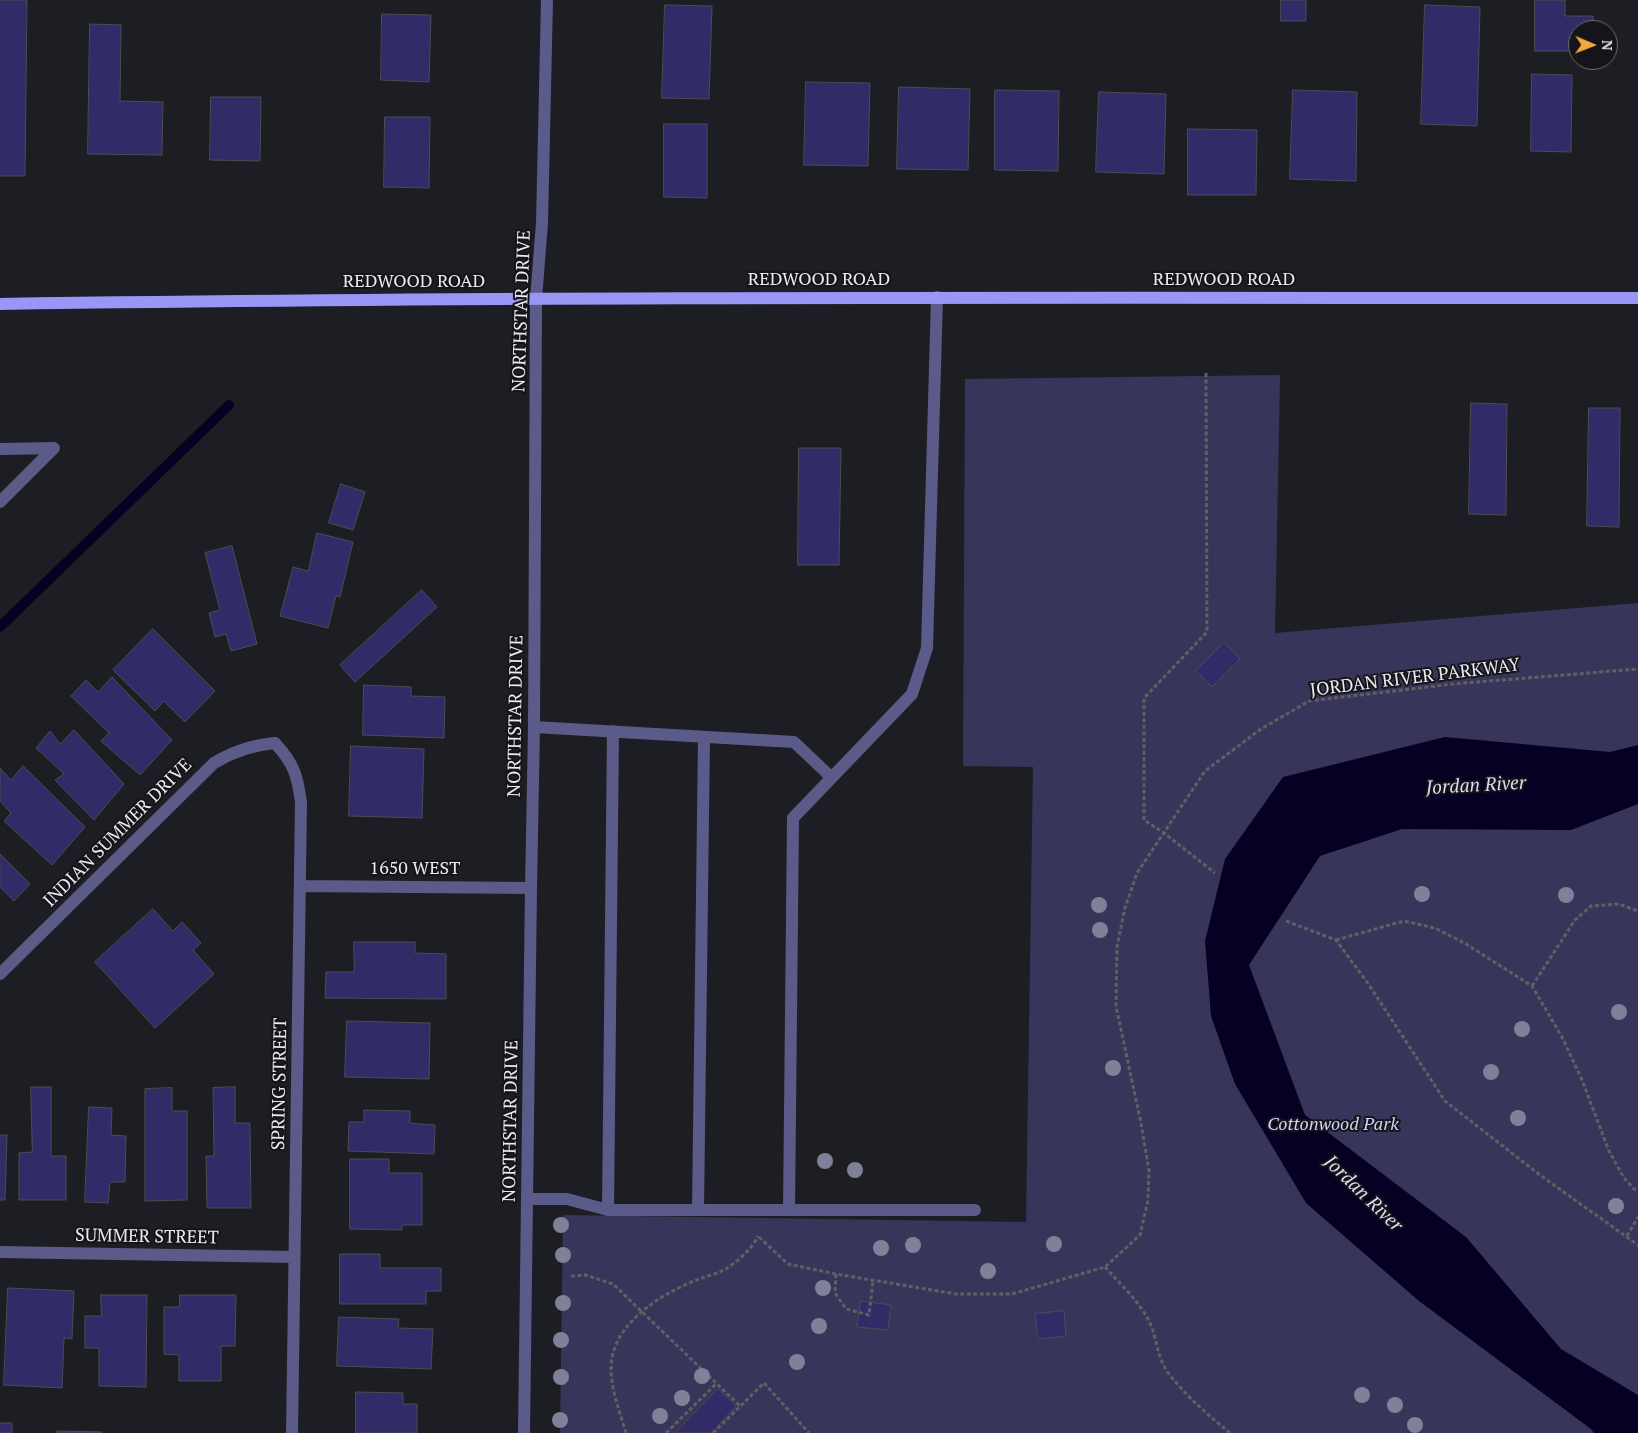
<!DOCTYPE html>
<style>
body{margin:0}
#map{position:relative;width:1638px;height:1433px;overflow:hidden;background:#1d1e23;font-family:"PT Serif",serif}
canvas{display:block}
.north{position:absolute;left:1568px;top:20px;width:50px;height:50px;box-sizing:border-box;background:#14141a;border:1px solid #6a6a6f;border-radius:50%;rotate:91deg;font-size:14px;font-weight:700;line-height:20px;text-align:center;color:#ebebef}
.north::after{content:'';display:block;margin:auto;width:18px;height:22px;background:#eea83c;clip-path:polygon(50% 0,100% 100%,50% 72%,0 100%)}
</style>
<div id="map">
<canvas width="1638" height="1433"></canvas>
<div class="north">N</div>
</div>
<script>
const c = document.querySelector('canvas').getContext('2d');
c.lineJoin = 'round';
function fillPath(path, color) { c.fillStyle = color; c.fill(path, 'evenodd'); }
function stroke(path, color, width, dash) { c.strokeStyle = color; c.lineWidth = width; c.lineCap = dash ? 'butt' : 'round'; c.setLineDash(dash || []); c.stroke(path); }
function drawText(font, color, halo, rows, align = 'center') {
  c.font = font + ' "PT Serif",serif'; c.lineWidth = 4; c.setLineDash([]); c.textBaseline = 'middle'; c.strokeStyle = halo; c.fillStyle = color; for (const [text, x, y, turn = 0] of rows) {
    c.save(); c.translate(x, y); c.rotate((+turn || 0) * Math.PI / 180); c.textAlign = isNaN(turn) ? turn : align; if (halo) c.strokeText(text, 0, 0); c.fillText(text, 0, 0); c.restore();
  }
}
fillPath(new Path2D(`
 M1280,375L1275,633L1638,603V1433H560L563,1215L1026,1222L1033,767L963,766L965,379Z`), '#37365a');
fillPath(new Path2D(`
 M1445,737L1610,752L1638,745V804L1571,830L1402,829L1320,856L1249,965L1305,1115L1466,1237L1561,1349L1638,1395V1433H1594L1591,1429L1419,1301L1306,1203L1235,1084L1211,1016L1205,941L1225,859L1283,777Z`), '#060022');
stroke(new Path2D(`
 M0,627L229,405`), '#060022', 10);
const building = new Path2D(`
 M0,0H27L25,176H0Z
 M1281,0H1306V21H1281Z
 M1535,0H1565V16H1593V30H1578V51H1535Z
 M665,5L712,6L709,99L662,98Z
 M1425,5L1480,7L1477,126L1421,124Z
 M382,14L431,15L429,82L381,80Z
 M90,24L121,25L120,101L163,102L162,155L88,154Z
 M1532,74L1572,75L1571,152L1531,151Z
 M806,82L870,83L868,166L804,165Z
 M899,87L970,89L968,170L897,169Z
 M995,90L1059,91L1058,171L995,170Z
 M1293,90L1357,92L1356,181L1290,179Z
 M1099,92L1166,94L1164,174L1096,172Z
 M211,97H261L260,161L210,160Z
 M385,117H430L429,188L384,187Z
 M664,124H707V198L664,197Z
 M1188,129L1257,130L1256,195H1188Z
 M1471,403L1507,404L1506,515L1469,514Z
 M1589,408H1620L1619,527L1587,526Z
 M799,448H841L839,565H798Z
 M341,484L365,492L353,530L329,523Z
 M317,533L353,542L340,597L336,596L328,628L280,616L293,567L308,571Z
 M232,546L257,644L231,651L226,634L215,637L209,613L220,610L205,553Z
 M422,590L437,607L355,682L340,665Z
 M153,629L215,691L185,722L164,701L155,711L113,670Z
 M1224,642L1240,659L1212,687L1196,671Z
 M112,677L172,740L140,775L101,741L109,733L71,696L86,680L98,692Z
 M364,685L411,687V696L445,697L444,738L363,735Z
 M74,730L124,784L94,820L55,780L64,774L36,748L50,731L60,744Z
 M351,746L424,749L422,818L349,816Z
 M23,766L85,827L52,865L4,821L11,813L0,801V768L11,780Z
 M0,854L30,884L14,901L0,887Z
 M153,909L173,931L182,922L201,943L193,950L214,974L155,1028L95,962Z
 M354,942H415V953L446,954V999L325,998L326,972H354Z
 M347,1021L430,1023L429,1079L345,1077Z
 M31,1087H51V1156H66V1200H19V1153L32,1152Z
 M235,1087V1123H250L251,1208H207L206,1156H214L213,1088Z
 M172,1088V1111H187V1200L145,1201V1089Z
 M89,1107L112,1108L111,1135L126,1136L125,1182H110L108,1203L85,1202Z
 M364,1110L410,1111V1123L435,1125L434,1154L348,1151L349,1122H364Z
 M0,1135H7L5,1200H0Z
 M350,1159H389V1173H422V1225H402V1230L350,1229Z
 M340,1254H380V1268H441V1291H426V1304H340Z
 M8,1288L74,1291L72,1339L64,1338L62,1388L4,1385Z
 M101,1295H147L146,1387L99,1386V1348H85V1316H101Z
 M180,1295H236L235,1346H221V1381H179V1355L164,1354V1307H179Z
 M861,1301L891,1305L888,1330L857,1327Z
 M1064,1311L1066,1336L1038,1339L1035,1314Z
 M339,1317L399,1319L398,1328L433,1329L431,1369L337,1366Z
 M718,1389L736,1406L711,1433H675Z
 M356,1392L403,1393V1404H417V1433H356Z
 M0,1423H12V1433H0Z
 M57,1431L102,1432V1433H57Z`);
fillPath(building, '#312b67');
stroke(building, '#4c4c53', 1);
stroke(new Path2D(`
 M1206,373L1207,632L1144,698V820L1164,833L1215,873
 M1286,921L1336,940L1369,985L1445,1101L1540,1175L1638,1245
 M1336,940L1404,921L1435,928L1466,944L1532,986L1562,1037L1582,1080L1609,1151L1624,1178L1634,1189L1638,1191
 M1532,986L1575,920L1591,906L1619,904L1638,911
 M1627,1236L1638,1217
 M759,1237L788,1264L836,1274L956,1294H1012L1105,1267L1140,1235L1148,1200L1149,1171L1141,1123L1116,1006L1117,947L1125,908L1137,873L1205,771L1261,729L1309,701L1453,684L1638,669
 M1105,1267C1120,1284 1139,1301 1149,1321C1158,1339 1156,1357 1169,1374C1187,1397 1208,1415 1230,1433
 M836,1274L835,1293L846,1309L869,1315L873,1281
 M571,1276L585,1275L613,1284L740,1406
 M626,1433C619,1409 608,1383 612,1358C619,1319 665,1292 699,1279C707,1276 716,1274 724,1270C736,1263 753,1248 758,1236
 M666,1433L717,1383
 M713,1433L764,1383L809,1433`), '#5f6064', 3, [4, 2.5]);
stroke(new Path2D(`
 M0,449L54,448L0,502
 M534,727L794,742L831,777
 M527,1199H567L608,1210H975
 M608,1210L613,731
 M698,1210L704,737
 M789,1210L793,818L912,694L927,648L937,297`), '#5b5b89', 12);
stroke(new Path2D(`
 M300,886L531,888
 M0,974L214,763C234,751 252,745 275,743C294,764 297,774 301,802L292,1433
 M0,1252L294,1257
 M524,1433L531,888L534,727L536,299L542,223L547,0`), '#5b5b89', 12);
stroke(new Path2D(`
 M0,304C546,296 1092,298 1638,298`), '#9997f6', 12);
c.fillStyle = '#808199';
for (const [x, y] of [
 [1422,894],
 [1566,895],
 [1099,905],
 [1100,930],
 [1619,1012],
 [1522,1029],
 [1113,1068],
 [1491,1072],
 [1518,1118],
 [825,1161],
 [855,1170],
 [1616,1206],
 [561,1225],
 [1054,1244],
 [913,1245],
 [881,1248],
 [563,1255],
 [988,1271],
 [823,1288],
 [563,1303],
 [819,1326],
 [561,1340],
 [797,1362],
 [702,1376],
 [561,1377],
 [1362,1395],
 [682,1398],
 [1395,1405],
 [660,1416],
 [560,1420],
 [1415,1425]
]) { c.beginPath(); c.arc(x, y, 8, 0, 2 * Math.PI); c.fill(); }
drawText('18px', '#ebebef', '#14141a', [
 ["REDWOOD ROAD",819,280],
 ["REDWOOD ROAD",1224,280],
 ["REDWOOD ROAD",414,282],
 ["NORTHSTAR DRIVE",522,311,-88],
 ["JORDAN RIVER PARKWAY",1415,678,-7],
 ["NORTHSTAR DRIVE",516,716,-89],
 ["INDIAN SUMMER DRIVE",118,833,-45],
 ["1650 WEST",415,869],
 ["SPRING STREET",280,1084,-89],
 ["NORTHSTAR DRIVE",511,1121,-89],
 ["SUMMER STREET",147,1237,1]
]);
drawText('italic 18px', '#d1d2f9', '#14141a', [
 ["Cottonwood Park",1333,1125]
]);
drawText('italic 19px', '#dbdcef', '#14141a', [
 ["Jordan River",1476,786,-3],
 ["Jordan River",1363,1194,44]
]);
</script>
